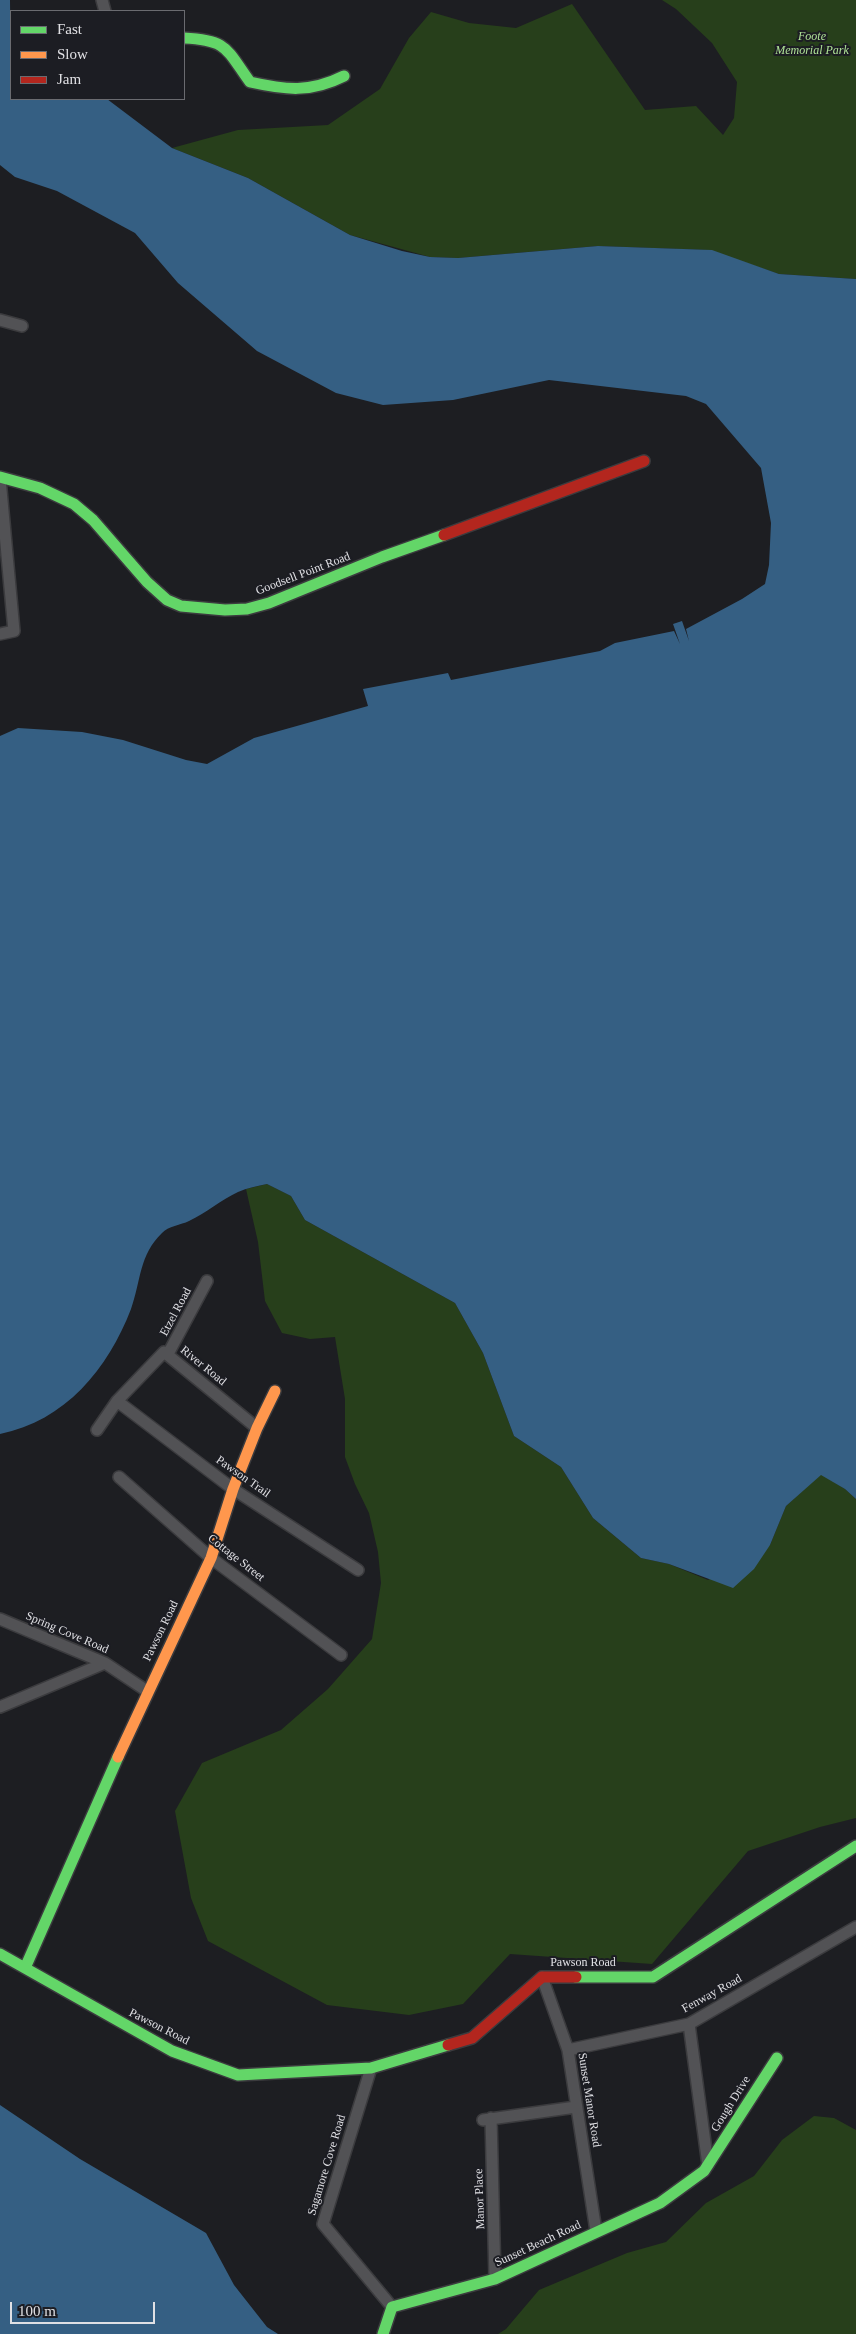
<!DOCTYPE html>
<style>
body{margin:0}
#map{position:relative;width:856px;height:2334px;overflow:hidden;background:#1d1e22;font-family:"Times New Roman",serif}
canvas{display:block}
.legend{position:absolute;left:10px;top:10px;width:175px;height:90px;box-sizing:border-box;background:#1c1d23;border:1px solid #6a6b70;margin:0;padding:6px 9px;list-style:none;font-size:15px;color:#e0e0e4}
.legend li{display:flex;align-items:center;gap:10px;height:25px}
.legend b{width:25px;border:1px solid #6a6b70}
.scale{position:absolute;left:10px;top:2302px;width:145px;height:22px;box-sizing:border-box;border:2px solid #e0e0e4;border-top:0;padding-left:6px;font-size:15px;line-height:18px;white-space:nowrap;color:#e0e0e4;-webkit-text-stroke:4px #1c1d23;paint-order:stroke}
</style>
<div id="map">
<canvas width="856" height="2334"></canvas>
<ul class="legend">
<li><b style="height:6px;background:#63d668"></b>Fast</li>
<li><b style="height:6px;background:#ff974d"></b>Slow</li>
<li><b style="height:6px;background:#b3261e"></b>Jam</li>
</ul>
<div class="scale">100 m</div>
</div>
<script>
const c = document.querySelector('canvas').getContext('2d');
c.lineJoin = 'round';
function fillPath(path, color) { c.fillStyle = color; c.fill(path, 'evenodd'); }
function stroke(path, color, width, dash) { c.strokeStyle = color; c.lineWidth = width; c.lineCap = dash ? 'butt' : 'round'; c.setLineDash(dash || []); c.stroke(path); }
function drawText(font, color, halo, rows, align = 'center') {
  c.font = font + ' "Times New Roman",serif'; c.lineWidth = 4; c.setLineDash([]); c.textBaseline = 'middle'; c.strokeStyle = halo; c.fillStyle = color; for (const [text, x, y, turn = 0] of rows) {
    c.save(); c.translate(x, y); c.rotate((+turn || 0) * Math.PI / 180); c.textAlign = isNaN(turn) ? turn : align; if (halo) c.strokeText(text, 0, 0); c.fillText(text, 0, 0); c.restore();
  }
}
fillPath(new Path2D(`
 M662,0H856V279L779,274L708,250L598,246L458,258L430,257L350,235L248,178L172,148L238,130L328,125L380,89L409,38L431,12L469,23L516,28L572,4L645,110L696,106L723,135L734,118L737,82L712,43L676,9Z
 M267,1184L291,1196L305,1220L455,1303L483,1353L514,1436L561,1467L593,1518L641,1558L669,1564L708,1580L770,1545L786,1506L821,1474L845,1489L856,1499V1818L820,1827L748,1851L652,1964L510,1954L463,2004L409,2015L327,2005L208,1941L191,1898L175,1811L202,1763L281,1730L328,1689L372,1639L381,1583L378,1552L369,1513L355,1484L345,1457V1399L335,1337L310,1339L282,1333L265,1301L258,1242L246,1189Z
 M814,2116L834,2118L856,2130V2334H498L506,2329L539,2290L627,2253L666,2242L706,2203L754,2176L782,2140Z`), '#273f1b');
fillPath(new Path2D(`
 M0,0H10L11,99H107L172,148L248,178L350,235L402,251L430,257L458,258L598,246L712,250L779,274L856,279V1499L845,1489L821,1475L786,1506L770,1545L754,1569L733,1588L669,1564L641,1558L593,1518L561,1467L514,1436L483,1353L455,1303L305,1220L291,1196L267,1184C258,1186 247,1188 238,1192C221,1200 206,1213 189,1221C181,1225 168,1226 162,1233C139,1255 141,1281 131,1309C108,1369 65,1421 0,1434V736L18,728L82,732L123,740L186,760L207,764L254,738L368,706L363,689L448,673L451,680L600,651L615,643L674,631L680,644L673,624L682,621L689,641L686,629L742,599L765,584L769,565L771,523L761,468L706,404L686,396L549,380L453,400L383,405L336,393L257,351L178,283L135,233L57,191L15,177L0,165Z
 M0,2105L80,2159L206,2233L234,2285L267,2327L278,2334H0Z`), '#355f83');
const street = new Path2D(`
 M102,0L105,11
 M0,320L22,326
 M0,479L14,631L0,634
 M168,1354L207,1281
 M117,1401L233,1489L358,1570
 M97,1430L117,1401L164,1352L257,1428
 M119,1477L211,1558L341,1655
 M0,1619L105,1663L147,1691
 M0,1707L105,1663
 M542,1977L568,2050L596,2231
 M689,2024L708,2165
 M568,2050L689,2024L856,1927
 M371,2068L323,2224L392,2307
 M491,2118L495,2279
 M483,2120L576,2107`);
const fast = new Path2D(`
 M184,38C228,40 226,49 250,82C286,90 310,93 344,76
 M0,477L40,488L74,504L93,520L147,582L167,600L181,606L225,610L247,609L269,603L382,557L444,535
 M0,1954L172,2051L238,2075L371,2068L448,2045
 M25,1968L118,1757
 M576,1977H653L856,1846
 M383,2334L392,2307L495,2279L660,2203L704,2171L777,2058`);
const slow = new Path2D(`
 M118,1757L211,1558L233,1489L257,1428L275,1391`);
const jam = new Path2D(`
 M444,535L644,461
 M448,2045L472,2038L542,1977H576`);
stroke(street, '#3b3b3e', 14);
stroke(fast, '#3b3b3e', 14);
stroke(slow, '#3b3b3e', 14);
stroke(jam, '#3b3b3e', 14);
stroke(street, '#525255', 11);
stroke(fast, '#63d668', 11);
stroke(slow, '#ff974d', 11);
stroke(jam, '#b3261e', 11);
drawText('italic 12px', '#afe297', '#1c1d23', [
 ["Foote",812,37],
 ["Memorial Park",812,51]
]);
drawText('12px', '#e0e0e4', '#1c1d23', [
 ["Goodsell Point Road",303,574,-21],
 ["Etzel Road",176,1312,-62],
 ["River Road",203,1366,39],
 ["Pawson Trail",243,1477,35],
 ["Cottage Street",236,1558,38],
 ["Pawson Road",161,1631,-64],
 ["Spring Cove Road",67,1633,23],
 ["Pawson Road",583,1963],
 ["Fenway Road",712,1994,-29],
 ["Pawson Road",159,2027,27],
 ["Sunset Manor Road",589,2100,81],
 ["Gough Drive",731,2104,-58],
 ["Sagamore Cove Road",327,2165,-73],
 ["Manor Place",480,2199,-92],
 ["Sunset Beach Road",538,2244,-25]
]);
</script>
